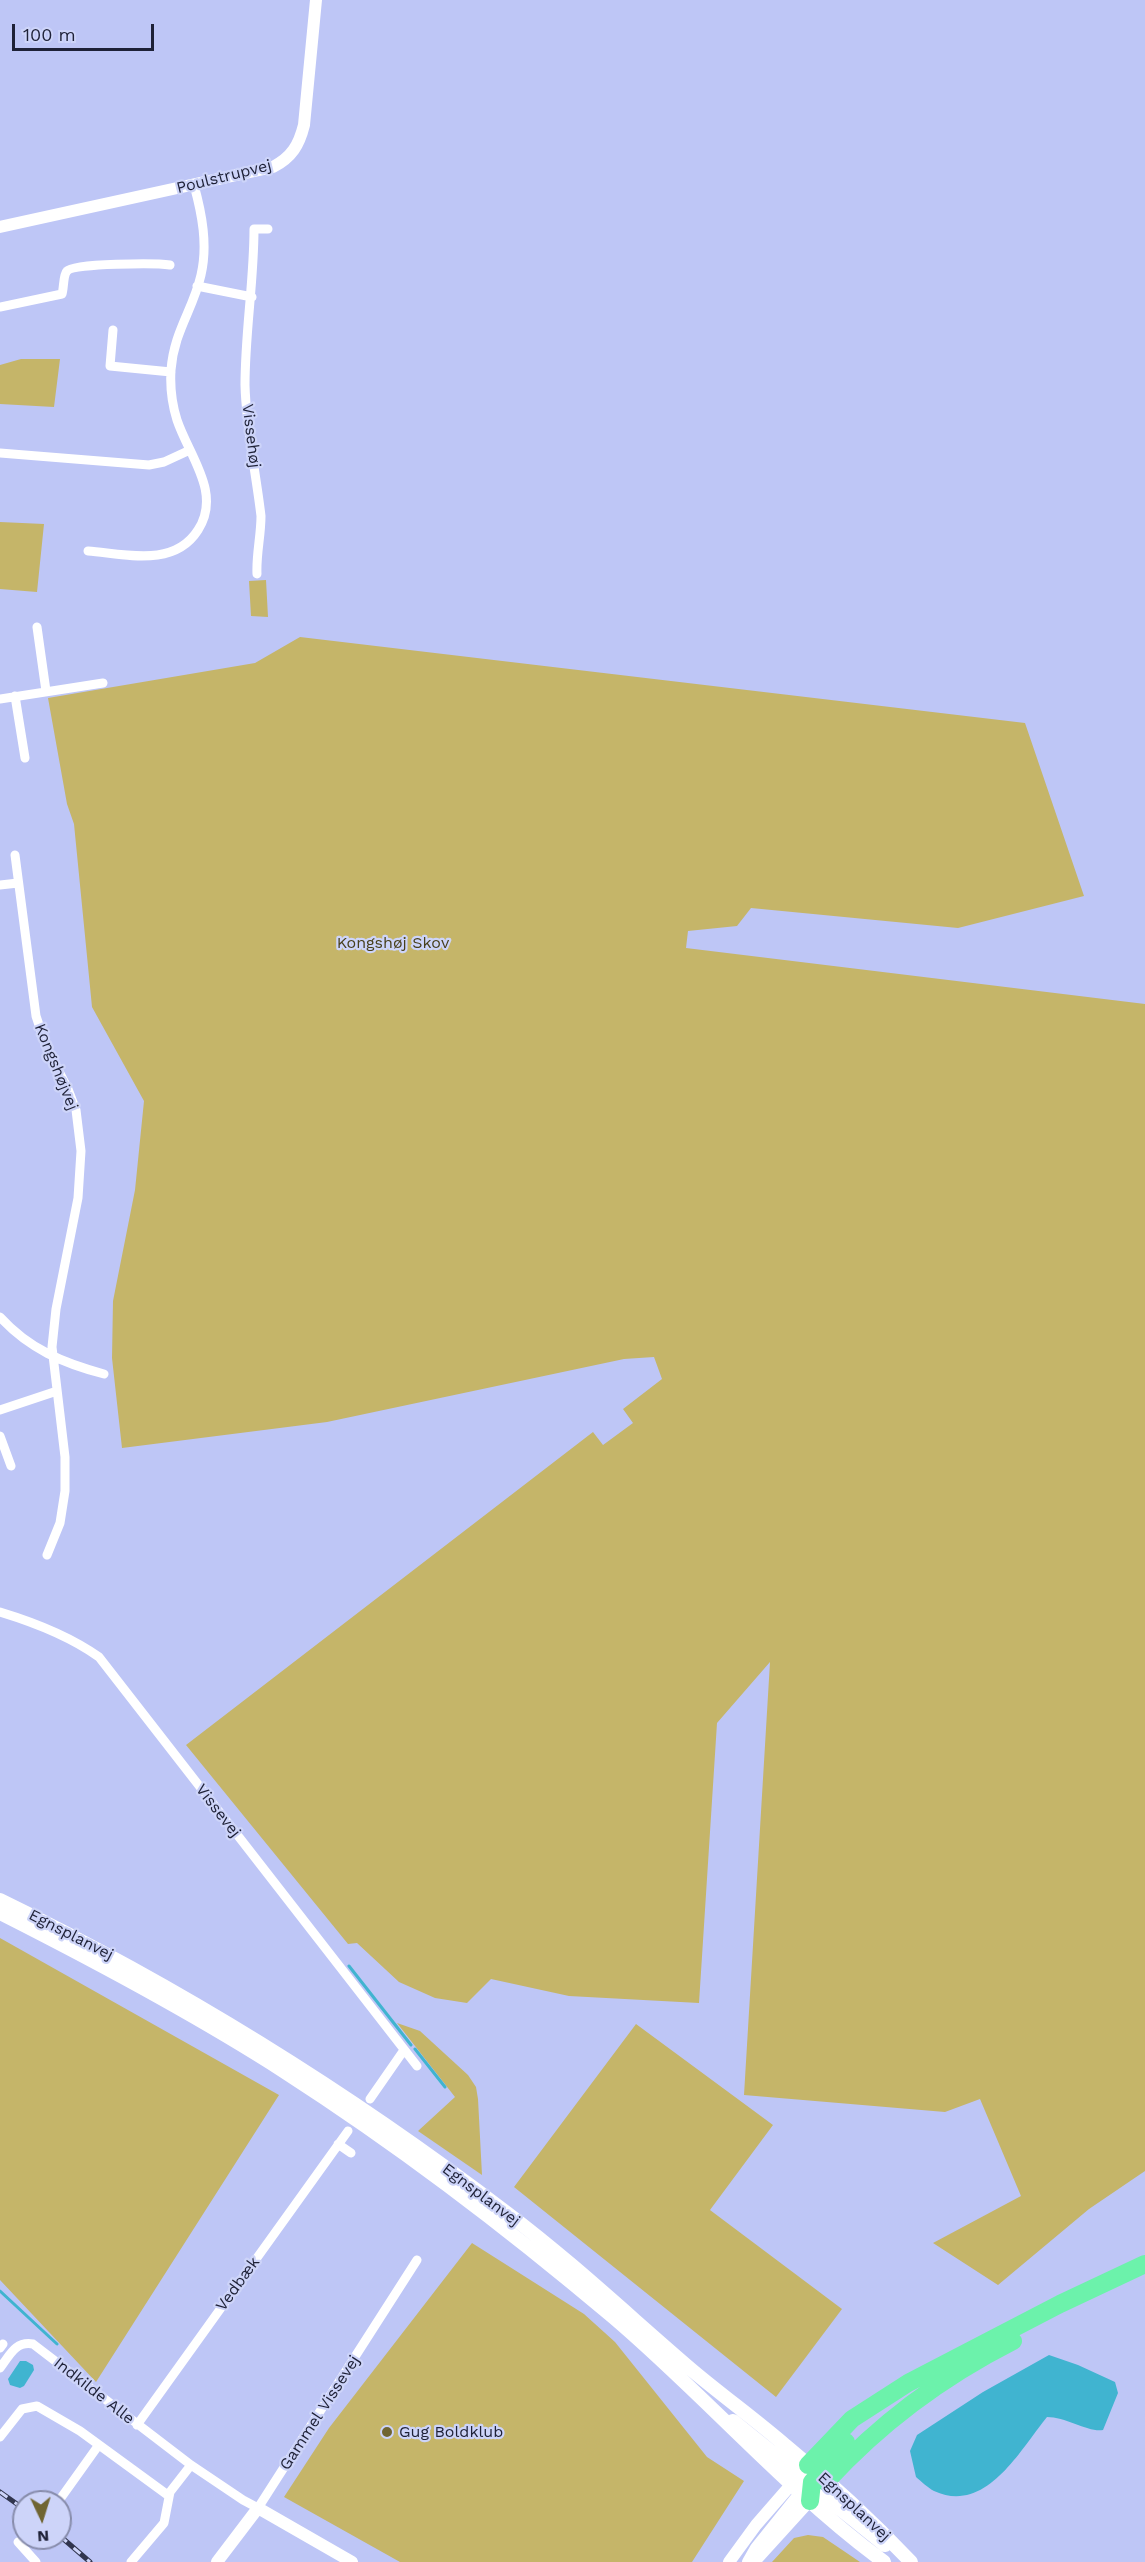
<!DOCTYPE html>
<meta charset="utf-8">
<style>
body{margin:0}
#map{position:relative;width:1145px;height:2562px;overflow:hidden;background:#bec6f6;font-family:"Work Sans",sans-serif}
canvas{display:block}
.north{position:absolute;left:12px;top:2490px;width:60px;height:60px;box-sizing:border-box;background:#cdd4f9;border:2px solid #878cab;border-radius:50%;rotate:176deg;font-size:16px;font-weight:700;line-height:24px;text-align:center;color:#1e2137}
.north::after{content:'';display:block;margin:auto;width:21px;height:27px;background:#706532;clip-path:polygon(50% 0,100% 100%,50% 72%,0 100%)}
.scale{position:absolute;left:12px;top:24px;width:142px;height:27px;box-sizing:border-box;border:3px solid #1e2137;border-top:0;padding-left:8px;font-size:18px;line-height:21px;white-space:nowrap;color:#1e2137;-webkit-text-stroke:4px #cdd4f9;paint-order:stroke}
</style>
<div id="map">
<canvas width="1145" height="2562"></canvas>
<div class="north">N</div>
<div class="scale">100 m</div>
</div>
<script>
const c = document.querySelector('canvas').getContext('2d');
c.lineJoin = 'round';
function fillPath(path, color) { c.fillStyle = color; c.fill(path, 'evenodd'); }
function stroke(path, color, width, dash) { c.strokeStyle = color; c.lineWidth = width; c.lineCap = dash ? 'butt' : 'round'; c.setLineDash(dash || []); c.stroke(path); }
function drawText(font, color, halo, rows, align = 'center') {
  c.font = font + ' "Work Sans",sans-serif'; c.lineWidth = 4.5; c.setLineDash([]); c.textBaseline = 'middle'; c.strokeStyle = halo; c.fillStyle = color; for (const [text, x, y, turn = 0] of rows) {
    c.save(); c.translate(x, y); c.rotate((+turn || 0) * Math.PI / 180); c.textAlign = isNaN(turn) ? turn : align; if (halo) c.strokeText(text, 0, 0); c.fillText(text, 0, 0); c.restore();
  }
}
fillPath(new Path2D(`
 M21,359H60L54,407L0,404V365Z
 M0,522L44,524L37,592L0,589Z
 M266,580L268,617L251,616L249,581Z
 M300,637L1025,723L1084,896L958,928L751,908L737,926L688,931L686,948L1145,1004V2171L1089,2209L998,2285L933,2243L1021,2196L980,2099L945,2112L744,2095L770,1662L717,1723L699,2003L569,1996L491,1979L467,2003L435,1998L399,1982L357,1943L348,1944L186,1745L593,1432L603,1445L633,1423L623,1409L662,1379L654,1357L624,1359L327,1422L122,1448L112,1358L113,1301L135,1190L144,1101L92,1007L74,824L67,804L48,698L255,663Z
 M0,1938L279,2095L96,2382L0,2280Z
 M397,2023L420,2031L468,2075L476,2087L478,2099L482,2175L418,2131L455,2097Z
 M636,2024L773,2125L710,2210L842,2309L776,2397L514,2187Z
 M472,2243L584,2314L615,2342L707,2457L744,2481L692,2562H400L284,2497L329,2428Z
 M808,2535L823,2537L860,2562H772L794,2538Z`), '#c5b569');
fillPath(new Path2D(`
 M1049,2355L1078,2365L1115,2382L1118,2393L1103,2430C1090,2433 1066,2417 1047,2417C1020,2450 986,2515 934,2491C928,2488 921,2481 916,2477L910,2451L917,2435L983,2392Z
 M20,2361H26L33,2365L34,2370L24,2386L20,2388L10,2385L8,2379Z`), '#40b4d0');
stroke(new Path2D(`
 M349,1966L411,2045
 M415,2049L445,2087
 M0,2291L57,2344`), '#40b4d0', 3);
stroke(new Path2D(`
 M197,286L252,297
 M0,307L62,294C64,288 63,275 67,271C74,263 157,263 170,265
 M113,330L110,366L171,372
 M0,453L149,465L164,462L190,450
 M88,551C125,554 174,568 198,530C222,493 189,456 177,420C172,404 170,386 171,370C174,331 193,310 201,275C208,245 202,214 194,185
 M257,574C256,555 261,536 261,516C256,473 246,428 245,385C245,333 254,281 254,229H268
 M37,627L46,691
 M15,696L25,758
 M0,699L103,683
 M15,855L36,1016L46,1046L68,1089L76,1110L81,1151L78,1198L56,1309L52,1347L65,1457V1491L60,1523L47,1555
 M0,885L18,883
 M0,1317C29,1349 63,1363 104,1374
 M0,1410L57,1391
 M0,1436L11,1466
 M0,1612C33,1622 71,1637 99,1657L417,2066
 M370,2099L404,2050
 M338,2144L351,2153
 M0,2348L3,2344
 M0,2368C10,2355 15,2341 33,2344L191,2465L243,2500L258,2508L417,2260
 M137,2425L348,2131
 M0,2437L22,2409L37,2406L80,2431L169,2496
 M58,2502L98,2446
 M18,2542L36,2562
 M131,2562L164,2523L170,2492L191,2465`), '#fff', 9);
stroke(new Path2D(`
 M0,227L273,167C292,157 299,145 304,125L316,0
 M217,2562L258,2508L352,2562
 M729,2562L756,2525L796,2479
 M748,2562L756,2548L805,2487
 M754,2562L814,2496`), '#fff', 12);
stroke(new Path2D(`
 M0,1900C181,1988 347,2091 507,2213C572,2262 631,2318 693,2371C724,2397 756,2420 786,2446C830,2482 872,2521 911,2562
 M0,1913C97,1962 193,2013 285,2072C400,2146 509,2229 613,2317C706,2396 785,2489 884,2562
 M733,2421L800,2475L816,2483
 M805,2484L818,2491L885,2545`), '#fff', 14);
stroke(new Path2D(`
 M808,2465L852,2419L908,2383L1060,2304L1145,2264
 M826,2482C880,2423 942,2377 1013,2341
 M810,2501L812,2482L846,2442`), '#6cf2ab', 18);
const rail = new Path2D(`
 M0,2492L24,2509
 M60,2536L90,2562`);
stroke(rail, '#31354e', 5);
stroke(rail, '#cdd4f9', 3, [9]);
for (const [x, y, r, color] of [
 [387,2432,6,"#706532"]
]) { const dot = new Path2D(); dot.arc(x, y, r, 0, 2 * Math.PI); c.fillStyle = color; c.fill(dot); stroke(dot, '#cdd4f9', 2); }
drawText('16px', '#1e2137', '#cdd4f9', [
 ["Poulstrupvej",224,177,-14],
 ["Vissehøj",251,436,83],
 ["Kongshøjvej",56,1067,68],
 ["Vissevej",218,1811,52],
 ["Egnsplanvej",71,1935,27],
 ["Egnsplanvej",481,2195,37],
 ["Vedbæk",238,2284,-54],
 ["Indkilde Alle",94,2391,38],
 ["Gammel Vissevej",320,2413,-57],
 ["Egnsplanvej",854,2507,43]
]);
drawText('16px', '#473f1a', '#cdd4f9', [
 ["Kongshøj Skov",393,943]
]);
drawText('16px', '#1e2137', '#cdd4f9', [
 ["Gug Boldklub",399,2432]
], 'left');
</script>
